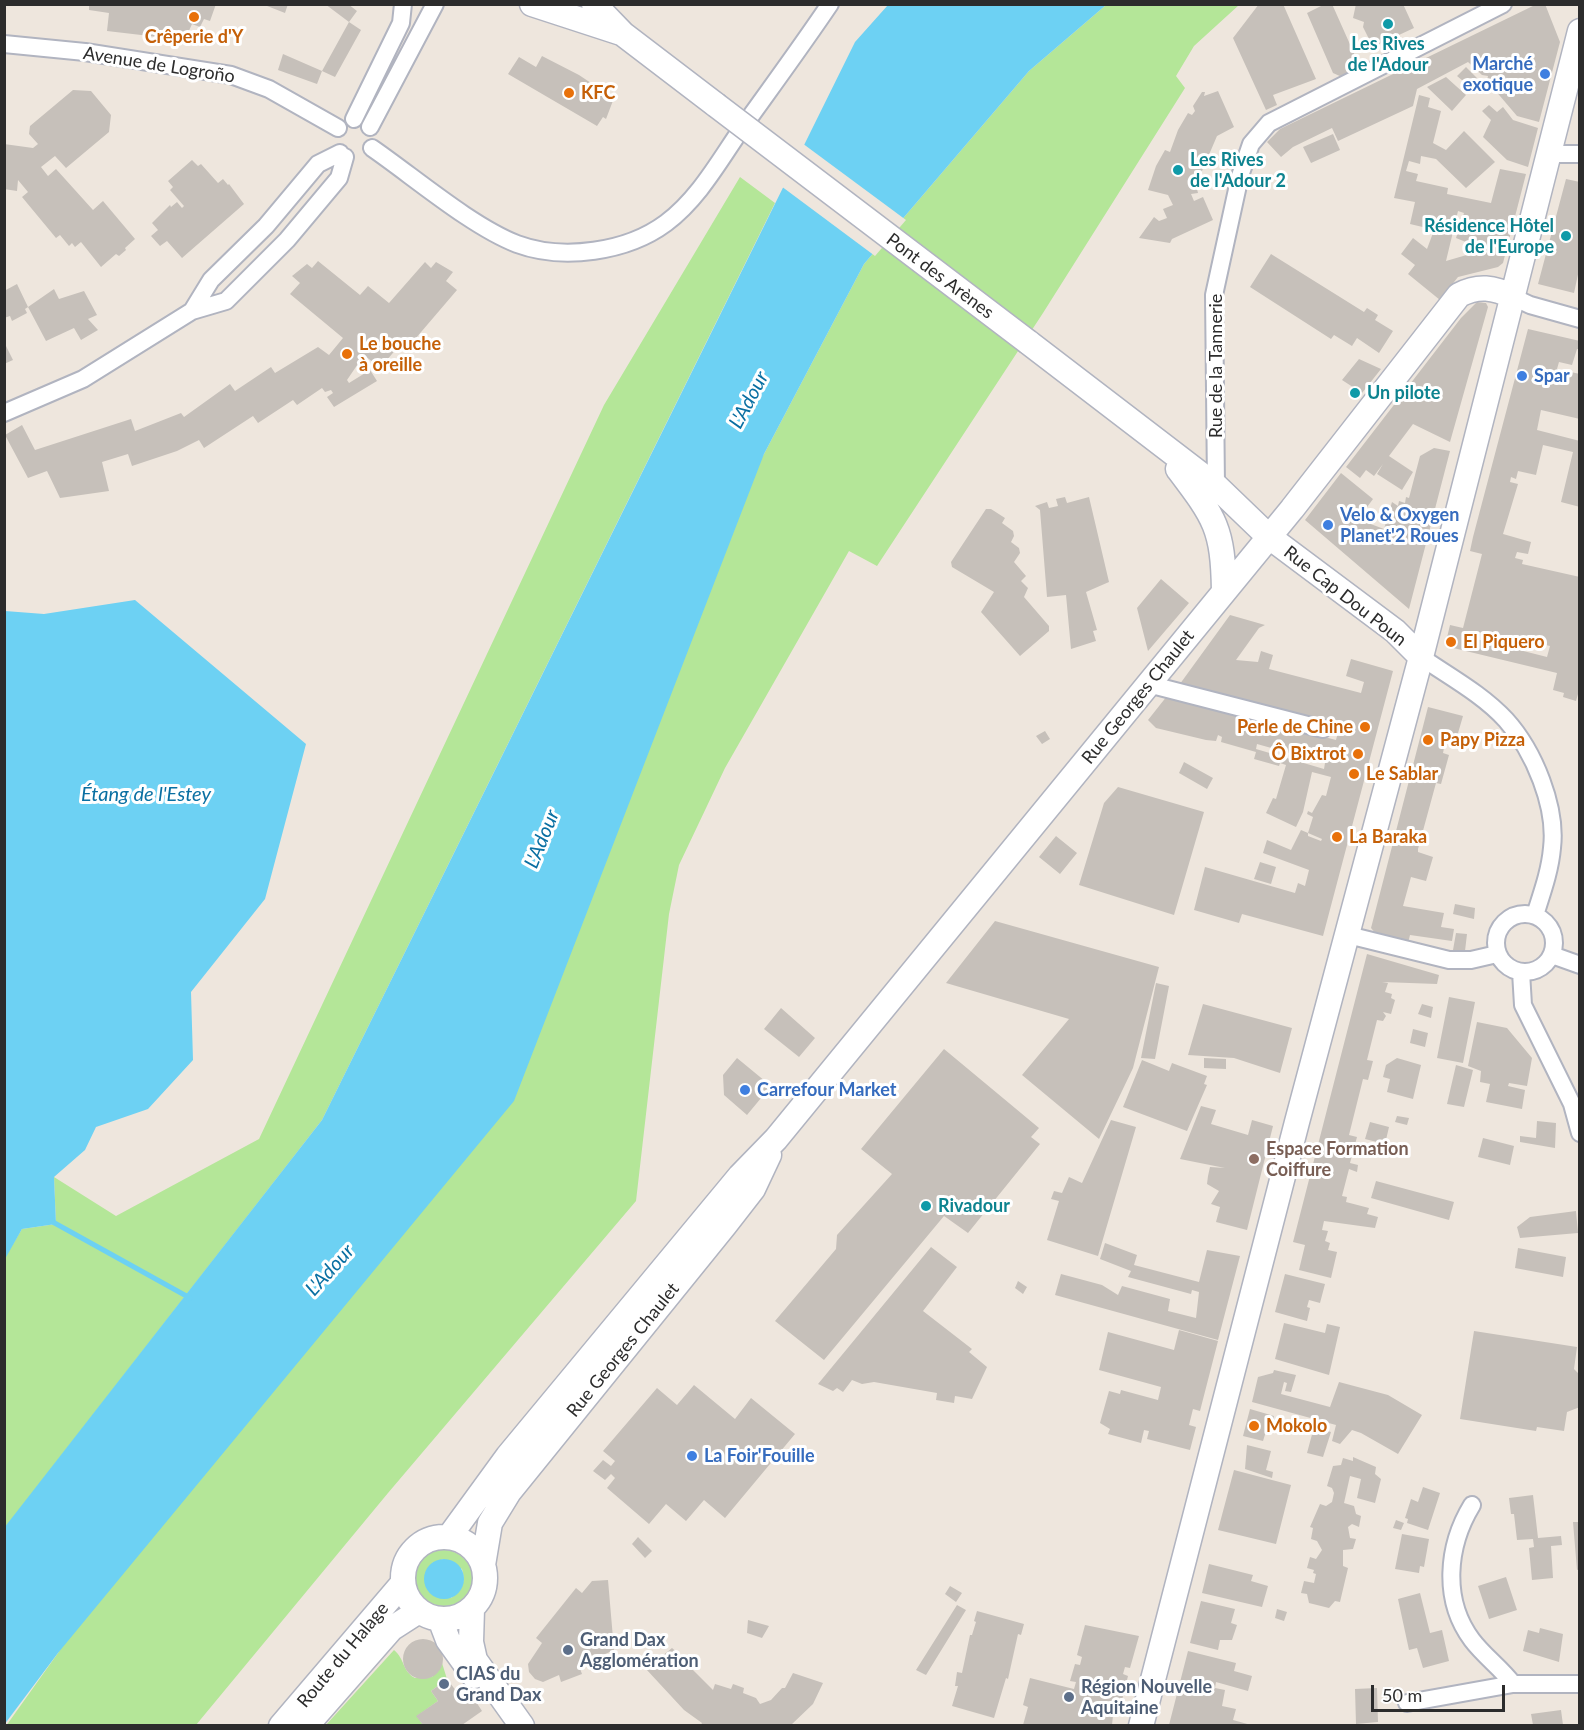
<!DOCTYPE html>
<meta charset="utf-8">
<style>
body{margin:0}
#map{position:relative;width:1584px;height:1730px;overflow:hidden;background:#eee6dd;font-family:Lato,sans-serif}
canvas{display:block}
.frame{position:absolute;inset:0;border:6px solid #2c2c2c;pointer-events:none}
.scale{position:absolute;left:1371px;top:1685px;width:134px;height:27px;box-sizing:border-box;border:3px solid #2c2c2c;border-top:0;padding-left:8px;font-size:18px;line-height:21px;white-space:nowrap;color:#2c2c2c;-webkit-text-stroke:4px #fff;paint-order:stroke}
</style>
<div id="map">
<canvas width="1584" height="1730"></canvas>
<div class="frame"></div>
<div class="scale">50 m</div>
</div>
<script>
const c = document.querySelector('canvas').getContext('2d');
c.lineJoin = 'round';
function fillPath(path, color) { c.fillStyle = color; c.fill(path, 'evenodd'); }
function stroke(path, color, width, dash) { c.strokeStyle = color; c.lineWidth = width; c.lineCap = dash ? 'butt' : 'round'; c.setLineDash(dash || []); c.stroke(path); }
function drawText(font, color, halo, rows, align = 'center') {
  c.font = font + ' Lato,sans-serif'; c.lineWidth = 6; c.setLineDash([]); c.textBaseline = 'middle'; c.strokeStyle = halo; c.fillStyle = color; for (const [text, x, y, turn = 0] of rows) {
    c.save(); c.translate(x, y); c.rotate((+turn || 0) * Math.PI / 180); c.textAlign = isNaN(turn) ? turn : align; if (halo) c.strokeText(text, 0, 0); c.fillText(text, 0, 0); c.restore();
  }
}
fillPath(new Path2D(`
 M1106,5H1239L1194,46L1176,76L1185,88L1043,313L877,566L849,551L725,768L679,865L669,914L636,1201L388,1493L196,1725L6,1726L58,1653L764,454L864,264L1029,71Z
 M740,177L775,203L322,1120L5,1528L4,1259L22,1229L56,1224L54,1177L116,1216L259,1139L604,405Z
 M445,1549C473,1555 481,1581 462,1602L443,1608L424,1600L414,1582C416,1562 425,1552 445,1549ZM444,1559L462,1569C466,1582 462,1591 451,1598L432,1563Z
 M394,1650C405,1659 402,1671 415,1678L432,1677L442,1663L447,1679L431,1691L438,1701L417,1716L423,1725L325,1726Z`), '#b4e698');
fillPath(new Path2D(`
 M888,5H1106L1029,71L864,264L764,454L514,1101L58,1653L4,1725V1528L322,1120L855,42Z
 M135,600L306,744L265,899L191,992L193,1060L148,1109L96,1127L85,1150L54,1177L56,1224L22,1229L5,1259V611L44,614Z
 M424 1579a20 20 0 1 1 40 0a20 20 0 1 1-40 0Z`), '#6dd1f3');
fillPath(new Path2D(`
 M802,143L906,220L875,256L781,186Z`), '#eee6dd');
stroke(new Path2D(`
 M51,1221L190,1298`), '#6dd1f3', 5);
fillPath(new Path2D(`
 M89,4H216L210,21L204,19L200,27L192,24L188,33L184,32V40L107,31L109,13L89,10Z
 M262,4H288L285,13Z
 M325,4H348L357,11L349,22Z
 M1259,4H1283L1316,79L1273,95L1277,105L1266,110L1233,38Z
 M1325,4H1332L1361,69L1342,77L1333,73L1307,13Z
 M1356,4H1403L1414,28L1373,47L1363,27L1364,22L1353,18Z
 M1537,4H1545L1560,42L1539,122L1517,116L1494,89L1492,91L1486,85L1488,76L1482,75L1468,62L1417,89L1413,106L1338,141L1332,128L1293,147L1281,157L1267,142L1280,129ZM1500,80L1512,83L1509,93L1497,90Z
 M349,22L361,30L335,77L322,71Z
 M283,54L322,71L317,84L278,70Z
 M542,56L579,75L603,91L604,89L608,92L607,94L614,98L606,119L603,117L597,126L508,74L519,57L536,67Z
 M1466,67L1477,78L1469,86L1457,76Z
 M1446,77L1466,95L1452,111L1427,87Z
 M73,90L91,91L111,115L109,132L66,168L55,156L41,167L48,176L56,169L93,210L103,201L135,239L125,248L126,250L119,256L116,254L101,267L81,242L75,247L72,243L69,246L60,235L56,238L22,197L28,192L18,180L17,191L4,189V144L33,148L38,144L29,134L30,126Z
 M1218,91L1234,127L1217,136L1196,185L1198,193L1191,194L1194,201L1203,197L1213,220L1172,239L1170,243L1139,238L1154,217L1159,221L1167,218L1163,209L1173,205L1168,195L1148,190L1156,166L1165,150L1170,152L1178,130L1188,113L1192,115L1195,111L1193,106L1202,92H1205L1204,96Z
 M1419,95L1430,98L1428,107L1441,111L1433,143L1446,150L1464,131L1495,162L1466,188L1436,159L1421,156L1420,164L1409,161L1406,171L1418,174L1416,181L1448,188L1447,194L1491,203L1500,169L1526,174L1503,263L1498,267L1458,277L1440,300L1408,274L1415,265L1401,254L1413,238L1427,249L1433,233L1431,229L1410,224L1415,202L1394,198ZM1458,211L1464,213L1456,238L1478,247L1468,249L1470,254L1446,261Z
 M1489,105L1497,112L1503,107L1513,120L1538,128L1528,167L1507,160L1483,137L1491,120L1482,111Z
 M1333,134L1340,150L1311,163L1303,147Z
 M192,160L198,166L201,164L218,183L223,179L228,185L229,184L244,204L182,258L167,241L160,246L151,236L158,230L152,223L170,205L171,207L177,202L182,208L184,206L170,190L173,187L168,181Z
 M1566,179L1580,182V265L1574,293L1538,284Z
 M1271,254L1364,312L1367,308L1378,315L1375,320L1393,331L1379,353L1357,338L1352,346L1334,335L1331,339L1250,287Z
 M318,261L360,295L368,286L389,303L425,262L431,268L436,262L453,272L446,281L457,290L404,352L398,347L380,368L364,355L347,380L349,383L370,370L377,381L334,407L327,397L333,393L331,390L325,392L322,388L297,405L293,400L258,423L253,416L204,448L199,440L177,451L132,466L128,454L102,462L109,491L60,498L47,471L28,478L5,435L22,425L35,450L131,419L135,431L181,413L184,417L230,384L235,391L271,367L275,373L318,347L329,355L343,338L290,294L300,283L292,276L307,264L312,268Z
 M17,284L28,307L25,309L27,313L12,321L10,316L4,318V291Z
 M54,289L59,299L84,291L97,315L88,319L98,330L81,340L74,328L46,341L28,307Z
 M1477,302L1486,303L1488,307L1450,442L1413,424L1389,456L1413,472L1402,490L1377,474L1383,464L1374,476L1366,470L1360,478L1346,467L1461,318Z
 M1528,329L1580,341V349H1577L1572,365L1559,362L1557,369L1580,374V419L1541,410L1537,430L1580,441V507L1561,502L1573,452L1543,445L1536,475L1518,471L1516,479L1511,477L1510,482L1518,484L1503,534L1531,542L1528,554L1517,552L1515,558L1523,560L1522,564L1580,577V687L1576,701L1563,697L1564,693L1553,690L1557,673L1445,646L1450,625L1463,628L1482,554L1470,551L1473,537ZM1478,632L1492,635V633L1550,646L1547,657L1476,639Z
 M4,342L13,360L4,364Z
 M1359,359L1381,369L1362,393L1342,380Z
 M1434,448L1450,451L1409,609L1305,520L1341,473L1373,499L1362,514L1368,523L1384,529L1392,502L1398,506L1399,501L1405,503L1406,497L1409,498L1420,456Z
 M1065,497L1067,503L1089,497L1109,582L1086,592L1097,630L1093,631L1096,641L1071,649L1066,595L1047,597L1040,510L1035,506L1047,502L1049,508L1058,506L1056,499Z
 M986,509H991L1005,518L1002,523L1013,531L1014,536L1011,542L1019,548L1020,553L1014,562L1026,576L1021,581L1028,588L1024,597L1049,626V631L1020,656L981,612L994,592L952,567L951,562Z
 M1161,579L1189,603L1148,651L1137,608Z
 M1230,615L1265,625L1259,628L1236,660L1258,662L1261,651L1273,655L1269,669L1361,693L1364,682L1346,676L1351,659L1393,671L1323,936L1242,914L1239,923L1194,910L1205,867L1295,893L1298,883L1305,886L1309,870L1263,853L1267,840L1291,850L1301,830L1308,833V836L1321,841L1322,839L1308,833L1313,817L1307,814L1308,811L1312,813L1322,795L1326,796L1331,777L1312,772L1303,812L1296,827L1266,813L1273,798L1276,799L1286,765L1280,763L1279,766L1254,759L1256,752L1221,742L1222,737L1218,735L1216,741L1206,740L1156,728L1148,720L1167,696L1336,740L1339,728L1177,688ZM1257,744L1325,763L1324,769L1256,749Z
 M1428,707L1463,716L1456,740L1446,738L1443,753L1449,755L1441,784L1436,783L1418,849V852L1433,857L1426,881L1411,877L1403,906L1444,913L1441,927L1454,929L1452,941L1410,935L1408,943L1377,935L1371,928Z
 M1045,731L1050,739L1042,744L1036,736Z
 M1184,762L1213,778L1207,789L1179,773Z
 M1118,787L1204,812L1174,915L1079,885L1104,803Z
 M1056,836L1077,853L1060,874L1039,857Z
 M1260,862L1276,867L1271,884L1254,879Z
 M1455,904L1475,908L1474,919L1453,914Z
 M995,921L1159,967L1133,1068L1099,1139L1022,1075L1069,1019L946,983Z
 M1456,933L1467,934L1465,951L1453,950Z
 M1367,954L1439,975L1437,984L1382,982L1388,983L1385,992L1392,994L1391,998L1395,1000L1391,1014L1383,1012L1386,1016L1383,1021L1377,1020L1367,1060L1373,1061L1368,1080L1363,1079L1349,1135L1357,1137L1350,1163L1358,1165L1357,1172L1349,1169L1342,1196L1347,1197L1346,1202L1369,1208L1367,1214L1378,1217L1375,1228L1324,1221L1322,1230L1328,1231L1325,1241L1330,1243L1328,1250L1337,1252L1331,1278L1299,1270L1305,1245L1293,1242Z
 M1156,983L1169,986L1155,1059L1141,1058Z
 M1449,997L1475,1002L1463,1063L1437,1058Z
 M1203,1004L1292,1028L1280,1073L1234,1058L1188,1055Z
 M1422,1004L1433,1007L1431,1018L1418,1014Z
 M781,1008L815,1038L799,1057L764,1029Z
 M1477,1022L1507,1028L1532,1058L1527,1086L1509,1083L1508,1086L1525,1090L1522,1109L1486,1102L1490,1084L1480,1082L1481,1071L1468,1066Z
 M1413,1029L1428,1033L1425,1047L1410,1043Z
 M944,1049L1039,1128L1031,1137L1040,1144L968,1233L944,1216L824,1360L775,1321L836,1249L837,1235L892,1174L861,1149Z
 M737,1058L771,1086L747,1115L724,1095L723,1075Z
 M1204,1058L1226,1059V1069L1204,1068Z
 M1397,1058L1421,1065L1413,1099L1387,1092L1390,1079L1383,1077L1386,1065Z
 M1142,1060L1169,1071L1172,1063L1207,1076L1204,1084L1207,1085L1187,1131L1123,1107Z
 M1456,1065L1473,1070L1464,1107L1447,1104Z
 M1201,1106L1216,1110L1211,1124L1248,1135L1252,1120L1273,1126L1247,1230L1216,1222L1220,1207L1211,1204L1219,1191L1207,1184L1208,1176L1210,1167L1225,1168L1180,1159Z
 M1397,1116L1409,1118L1407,1125L1395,1122Z
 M1111,1120L1136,1127L1098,1256L1047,1240L1059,1201L1051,1199L1054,1191L1062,1193L1069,1177L1082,1183Z
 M1537,1121L1556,1123L1555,1148L1520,1142V1136L1536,1138Z
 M1370,1122L1389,1127L1385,1144L1365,1139Z
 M1483,1138L1514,1146L1510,1165L1478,1157Z
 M1376,1181L1454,1202L1449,1220L1371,1198Z
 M1576,1211L1578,1233L1520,1238L1517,1227L1530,1217Z
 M1105,1243L1137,1255L1134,1265L1199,1282L1207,1250L1240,1256L1218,1340L1055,1295L1061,1274L1102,1285L1118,1295L1122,1286L1170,1299L1168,1311L1196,1318L1199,1292L1192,1290L1191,1294L1128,1277L1131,1271L1100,1259Z
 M931,1247L957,1267L923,1311L972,1349L969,1352L987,1367L972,1399L955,1396L954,1403L936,1400L937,1393L874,1382L862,1384L852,1380L843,1392L837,1388L833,1391L818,1384Z
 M1518,1248L1566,1257L1563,1277L1515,1268Z
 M1285,1274L1325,1284L1320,1303L1309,1300L1307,1307L1310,1308L1307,1321L1275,1312Z
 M1018,1281L1027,1287L1023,1294L1015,1288Z
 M1284,1323L1325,1333L1327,1324L1340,1327L1329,1375L1275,1359Z
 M1179,1330L1218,1341L1200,1411L1193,1409L1189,1425L1196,1427L1190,1450L1147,1439L1149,1431L1144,1430L1141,1443L1108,1434L1110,1429L1100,1423L1109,1391L1120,1394L1121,1390L1158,1400L1161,1387L1099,1370L1108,1332L1174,1350Z
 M1474,1331L1577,1347L1574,1369L1580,1375V1407L1567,1412L1564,1431L1537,1427L1536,1431L1460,1419Z
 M1274,1370L1296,1375L1291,1392L1285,1391L1287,1383L1284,1382L1281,1394L1330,1407L1339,1382L1388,1395L1422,1415L1398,1454L1361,1433L1352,1430L1340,1444L1332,1441L1336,1425L1252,1402L1258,1377L1273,1373Z
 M694,1385L735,1419L751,1398L795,1434L725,1518L704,1500L686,1521L666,1504L649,1524L607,1488L615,1478L611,1474L605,1480L593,1471L603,1460L611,1466L615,1461L603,1451L657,1388L677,1405Z
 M1250,1409L1274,1416L1272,1426L1268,1425L1263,1441L1243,1436Z
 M1314,1427L1331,1432L1323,1457L1307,1453Z
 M1247,1445L1271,1451L1266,1470L1273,1472L1272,1478L1245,1469Z
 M1353,1457L1376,1467L1375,1474L1381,1479L1375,1503L1357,1498L1361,1479L1350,1476L1344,1503L1354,1506L1356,1514L1361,1516L1359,1527L1352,1524L1348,1527L1350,1538L1356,1539L1353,1549L1343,1550V1566L1348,1568L1340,1602L1335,1601L1329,1608L1309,1603L1307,1594L1301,1593L1304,1581L1314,1583L1316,1574L1313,1573L1314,1570L1307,1568L1310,1557L1316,1559L1322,1550L1317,1541L1311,1539L1313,1528L1310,1527L1320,1504L1326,1506L1332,1502L1334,1493L1332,1488L1327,1486L1333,1466L1341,1465L1343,1458L1353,1461Z
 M1234,1470L1291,1485L1276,1544L1218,1530Z
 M1423,1487L1440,1493L1428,1530L1407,1523L1408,1519L1405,1518L1411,1499L1418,1502Z
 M1533,1495L1538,1538L1561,1536L1562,1545L1551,1546L1553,1578L1532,1580L1529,1548L1534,1547L1533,1539L1517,1540L1514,1514H1511L1509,1498Z
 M1396,1520L1404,1523L1401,1530L1393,1528Z
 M1573,1522H1580V1569L1577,1570Z
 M1402,1534L1429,1539L1424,1567L1420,1566L1419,1573L1395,1569Z
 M638,1537L652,1551L645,1558L632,1544Z
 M1209,1564L1253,1575L1251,1581L1268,1586L1262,1607L1202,1593Z
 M1506,1577L1517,1610L1489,1619L1478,1586Z
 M608,1580L614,1650L579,1666L582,1674L561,1682L559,1675L543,1682L535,1679L529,1672L528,1664L542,1643L536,1638L576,1588L582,1593L592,1581Z
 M950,1586L962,1593L956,1602L945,1594Z
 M1420,1593L1430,1633L1442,1630L1449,1661L1423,1668L1417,1648L1409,1650L1398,1599Z
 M1201,1601L1235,1609L1231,1623L1237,1625L1232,1640H1220L1218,1650L1190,1643Z
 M957,1605L966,1610L926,1675L916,1670Z
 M1277,1609L1287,1612L1284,1621L1275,1618Z
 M977,1611L1024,1624L1021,1635L1018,1634L1008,1679L1006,1678L994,1718L952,1706L958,1686H955L957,1672L962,1673L970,1635H972L976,1622L974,1621Z
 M748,1620L769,1626L762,1638L747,1633Z
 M1085,1625L1139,1636L1130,1668L1125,1667L1123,1674L1128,1676L1120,1708L1114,1706L1112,1725H1023L1028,1707L1023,1705L1030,1678L1074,1689L1076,1682L1070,1681L1075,1664L1080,1665L1082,1657L1077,1655Z
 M1540,1628L1563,1634L1559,1662L1523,1651L1528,1630L1539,1633Z
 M403 1659a20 20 0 1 1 40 0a20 20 0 1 1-40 0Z
 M672,1648L694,1667L693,1670L713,1690L715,1684L731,1689L733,1684L744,1688L743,1693L756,1698L760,1704L771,1700L782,1688H785L793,1673L823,1683L813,1704L791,1725H701L702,1723L684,1710L646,1669Z
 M1188,1651L1236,1663L1234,1671L1252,1676L1248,1691L1216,1682L1215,1688L1225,1690L1222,1706L1236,1709L1233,1720L1251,1725H1169Z
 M447,1679L463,1700L471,1694L482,1711L462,1725H423L416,1716L438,1701L431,1691Z
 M1377,1688L1378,1722L1356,1724L1355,1689Z
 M1561,1710L1563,1725H1533L1531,1714Z`), '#c6c0ba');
const minor = new Path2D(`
 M4,44L85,52L231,75L269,89L338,128
 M354,119L401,23L403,4
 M370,127L435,4
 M372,148C414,177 471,226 517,244C563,261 627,252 666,223C698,199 718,163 740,131C770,89 801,47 830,4
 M1550,154H1580
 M1513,297L1530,305L1580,319
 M192,311L211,280L266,226L318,164L340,153
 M4,413L83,379L192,311L226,301L287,240L339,178L345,157
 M1216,486L1214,295L1240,176L1251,144L1269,123L1503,4
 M1421,657C1450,677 1482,694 1506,720C1534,751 1557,807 1552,848C1550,871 1542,893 1535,915
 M1148,684L1323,729
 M1496 943a29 29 0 1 1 58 0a29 29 0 1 1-58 0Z
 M1348,935L1449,960H1471L1497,954
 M1552,955L1580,965
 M1521,972L1523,1005L1572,1104L1580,1133
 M1472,1505C1447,1546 1442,1600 1472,1640C1484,1656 1501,1668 1513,1684
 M1407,1703L1513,1684H1580`);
const secondary = new Path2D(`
 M532,4L621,33
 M594,4L623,34L716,105
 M1028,342L1216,486L1268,536L1395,631L1421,657
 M1178,469C1215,518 1223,528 1224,591
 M449,1537L508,1456L740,1176L776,1139L1292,509L1459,295C1478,285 1494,287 1513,297
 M403 1578a41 41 0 1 1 82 0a41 41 0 1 1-82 0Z
 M483,1565L490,1523L509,1492L725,1225L753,1189L769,1155
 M472,1609L471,1642L475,1660L522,1726
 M440,1619L448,1640L474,1676
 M281,1726L403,1583
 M306,1726L391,1629L419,1611
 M1141,1726L1297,1122L1421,657L1580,31`);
stroke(minor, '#b1b4c0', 20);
stroke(secondary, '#b1b4c0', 27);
stroke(minor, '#fff', 16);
stroke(secondary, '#fff', 24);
const secondaryBridge = new Path2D(`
 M716,105L1028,342`);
stroke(secondaryBridge, '#b1b4c0', 27, []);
stroke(secondaryBridge, '#fff', 24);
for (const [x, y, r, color] of [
 [194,17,6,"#e8710a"],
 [1388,24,6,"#0f9aa8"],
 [1545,74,6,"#3f7fe0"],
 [569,93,6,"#e8710a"],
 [1178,170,6,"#0f9aa8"],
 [1566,236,6,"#0f9aa8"],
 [347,354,6,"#e8710a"],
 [1522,376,6,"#3f7fe0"],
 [1355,393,6,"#0f9aa8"],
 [1328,525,6,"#3f7fe0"],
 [1451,642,6,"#e8710a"],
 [1365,727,6,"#e8710a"],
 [1428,740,6,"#e8710a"],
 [1358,754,6,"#e8710a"],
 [1354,774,6,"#e8710a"],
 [1337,837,6,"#e8710a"],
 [745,1090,6,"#3f7fe0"],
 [1254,1159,6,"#8d6e63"],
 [926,1206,6,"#0f9aa8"],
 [1254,1426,6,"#e8710a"],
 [692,1456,6,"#3f7fe0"],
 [568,1650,6,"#5c6f8a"],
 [444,1684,6,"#5c6f8a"],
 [1069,1697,6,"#5c6f8a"]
]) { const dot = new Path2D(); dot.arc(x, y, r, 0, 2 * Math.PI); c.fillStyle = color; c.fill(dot); stroke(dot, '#fff', 2); }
drawText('bold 18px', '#c56008', '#fff', [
 ["Crêperie d'Y",194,37,"center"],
 ["KFC",581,93],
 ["Le bouche",359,344],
 ["à oreille",359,365],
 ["El Piquero",1463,642],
 ["Perle de Chine",1353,727,"right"],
 ["Papy Pizza",1440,740],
 ["Ô Bixtrot",1346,754,"right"],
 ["Le Sablar",1366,774],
 ["La Baraka",1349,837],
 ["Mokolo",1266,1426]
], 'left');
drawText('bold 18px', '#0d838f', '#fff', [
 ["Les Rives",1388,44,"center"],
 ["de l'Adour",1388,65,"center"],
 ["Les Rives",1190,160],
 ["de l'Adour 2",1190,181],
 ["Résidence Hôtel",1554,226,"right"],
 ["de l'Europe",1554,247,"right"],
 ["Un pilote",1367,393],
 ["Rivadour",938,1206]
], 'left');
drawText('bold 18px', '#366cbe', '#fff', [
 ["Marché",1533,64,"right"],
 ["exotique",1533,85,"right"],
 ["Spar",1534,376],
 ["Velo & Oxygen",1340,515],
 ["Planet'2 Roues",1340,536],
 ["Carrefour Market",757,1090],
 ["La Foir'Fouille",704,1456]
], 'left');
drawText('18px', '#2c2c2c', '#fff', [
 ["Avenue de Logroño",159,65,9],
 ["Pont des Arènes",940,276,37],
 ["Rue de la Tannerie",1216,366,-90],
 ["Rue Cap Dou Poun",1345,596,38],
 ["Rue Georges Chaulet",1138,697,-51],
 ["Rue Georges Chaulet",623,1350,-51],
 ["Route du Halage",343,1655,-50]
]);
drawText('bold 18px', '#785e54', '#fff', [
 ["Espace Formation",1266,1149],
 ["Coiffure",1266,1170]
], 'left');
drawText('bold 18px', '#4e5e75', '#fff', [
 ["Grand Dax",580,1640],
 ["Agglomération",580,1661],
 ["CIAS du",456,1674],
 ["Grand Dax",456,1695],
 ["Région Nouvelle",1081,1687],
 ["Aquitaine",1081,1708]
], 'left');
drawText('italic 20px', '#096fa2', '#fff', [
 ["L'Adour",749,400,-62],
 ["Étang de l'Estey",146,795],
 ["L'Adour",542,839,-68],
 ["L'Adour",330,1270,-48]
]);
</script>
